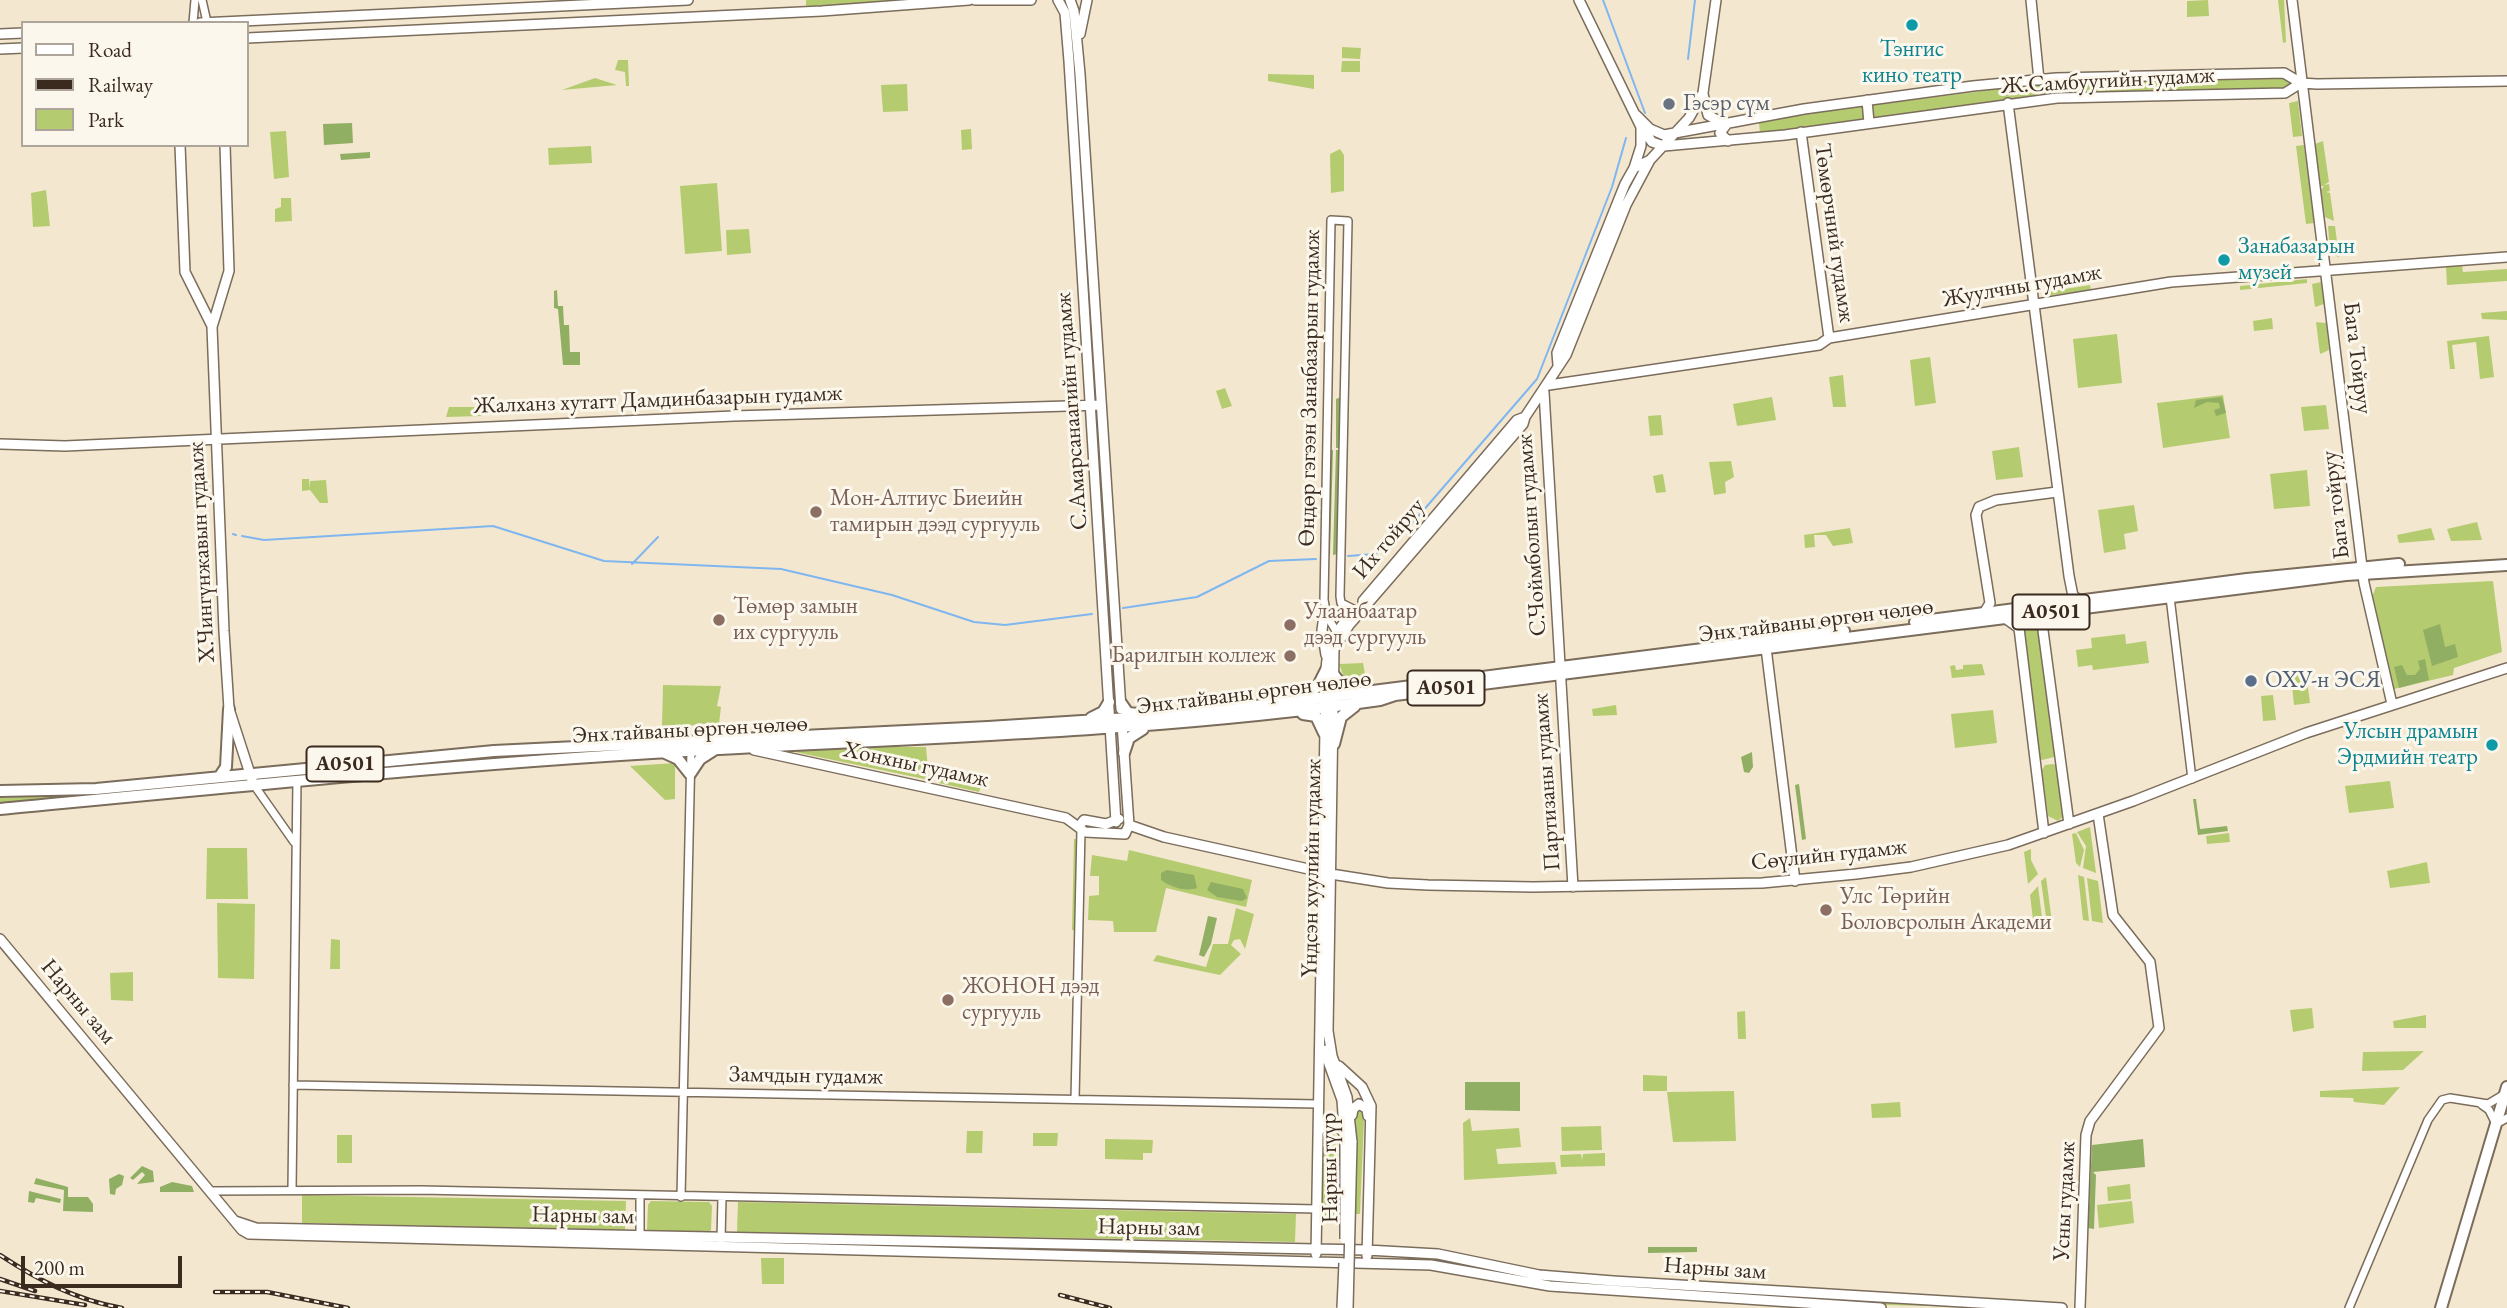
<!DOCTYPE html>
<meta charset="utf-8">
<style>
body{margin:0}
#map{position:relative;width:2507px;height:1308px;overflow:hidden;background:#f3e8cf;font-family:"EB Garamond",serif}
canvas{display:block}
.legend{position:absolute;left:21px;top:21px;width:228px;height:126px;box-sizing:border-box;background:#fbf7ec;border:2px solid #aea59a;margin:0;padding:9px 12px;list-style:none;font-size:21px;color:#3b2a1e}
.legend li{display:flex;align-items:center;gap:14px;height:35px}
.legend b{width:35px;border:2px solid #aea59a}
.scale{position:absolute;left:21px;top:1256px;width:161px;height:32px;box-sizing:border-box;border:4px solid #3b2a1e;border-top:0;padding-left:9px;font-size:21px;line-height:24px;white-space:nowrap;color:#3b2a1e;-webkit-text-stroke:5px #fbf7ec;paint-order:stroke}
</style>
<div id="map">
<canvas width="2507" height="1308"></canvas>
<ul class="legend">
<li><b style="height:9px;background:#fff"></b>Road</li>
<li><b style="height:9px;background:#3b2a1e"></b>Railway</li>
<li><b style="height:19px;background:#b5cb70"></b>Park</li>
</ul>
<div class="scale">200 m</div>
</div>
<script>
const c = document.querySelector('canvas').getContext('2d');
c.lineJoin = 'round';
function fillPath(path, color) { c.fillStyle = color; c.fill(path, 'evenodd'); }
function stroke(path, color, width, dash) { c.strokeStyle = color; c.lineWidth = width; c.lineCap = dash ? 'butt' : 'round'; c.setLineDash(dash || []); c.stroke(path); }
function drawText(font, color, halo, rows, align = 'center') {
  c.font = font + ' "EB Garamond",serif'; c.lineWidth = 6; c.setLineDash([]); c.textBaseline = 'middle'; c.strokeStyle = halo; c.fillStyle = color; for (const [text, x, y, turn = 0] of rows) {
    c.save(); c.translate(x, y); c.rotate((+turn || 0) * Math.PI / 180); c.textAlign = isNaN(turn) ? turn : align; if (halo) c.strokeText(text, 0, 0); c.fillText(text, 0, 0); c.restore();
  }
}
fillPath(new Path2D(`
 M806,0H890V3L806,7Z
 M2208,0L2209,16L2187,17V1Z
 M2278,0H2284L2286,42L2283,43Z
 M1342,47L1361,48L1360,59L1342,58Z
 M618,60H628L629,86H626L625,72L615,70Z
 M1342,61H1360V72H1341Z
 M1268,74L1314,75V89L1268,81Z
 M2284,76L2292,82L2288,89L2055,95L1760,133L1759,123L1786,116L2054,82Z
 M595,78L617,85L562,90Z
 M907,84L908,111L883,112L881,85Z
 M2298,101L2302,136L2293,137L2289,103Z
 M971,129L972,149L962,150L961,130Z
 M286,131L289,177L274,179L270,132Z
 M2323,141L2329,182L2324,185L2329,184L2330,191L2326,192L2330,193L2334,221L2325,217L2321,190L2324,186H2320L2315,144Z
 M2304,145L2314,223L2306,224L2296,146Z
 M591,146L592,163L549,165L548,148Z
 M1340,149L1344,155V191L1331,193L1330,154Z
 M717,183L722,251L685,254L680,186Z
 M46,190L50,226L33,227L31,193Z
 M281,198H291L292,221L275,222V209L281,207Z
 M2328,226H2335L2339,257L2330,254Z
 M749,229L751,253L727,255L726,230Z
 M2462,265L2463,272L2507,269V281L2447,285L2446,266Z
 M2307,279V283L2240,290V286Z
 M2321,282L2324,304L2315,307L2312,284Z
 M2090,285L2091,290L2044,296L2046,292Z
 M2507,311V320L2482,319L2481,313Z
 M2272,318L2273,329L2254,331L2253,321Z
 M2316,322L2326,323L2329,350L2320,354Z
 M2117,334L2122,383L2078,388L2073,339Z
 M2489,336L2494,377L2480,379L2476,342L2452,345L2455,369H2450L2447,341Z
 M1930,357L1936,403L1915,406L1910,360Z
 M1843,375L1846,407H1833L1829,377Z
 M1225,388L1232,406L1222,409L1216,391Z
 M2223,395L2230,438L2163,448L2157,403Z
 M1772,397L1776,420L1737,426L1733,404Z
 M2326,405L2329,429L2304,431L2301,407Z
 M449,407H482V416L446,417Z
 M1661,415L1663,435L1650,436L1648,416Z
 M2019,447L2023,477L1996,480L1992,451Z
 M1731,461L1734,477L1725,482L1726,493L1714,495L1709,462Z
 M2307,470L2310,506L2274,509L2270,474Z
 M1663,474L1666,492L1656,493L1653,476Z
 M302,479H309V489L310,481L326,480L328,503H320L310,490L302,491Z
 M2134,505L2138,531L2124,534L2126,549L2104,553L2098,510Z
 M2477,522L2482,540L2451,541L2447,529Z
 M1850,528L1853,543L1833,546L1826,535H1814L1815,547L1805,548L1804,535Z
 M2431,528L2435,540L2399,543L2397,535Z
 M2493,581L2502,652L2454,668L2453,675L2394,689L2372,597L2376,587Z
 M2028,619L2036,620L2041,626L2058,756L2042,760L2038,758L2022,629Z
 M2125,634L2126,644L2146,641L2149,663L2093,670L2092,665L2078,667L2076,650L2092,648L2091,638Z
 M1363,663L1366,680H1345L1339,664Z
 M1982,664L1985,675L1952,678L1950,666L1955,665L1956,670L1963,669V665Z
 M2306,673L2310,703L2294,705L2291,675Z
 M663,685L721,686L717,706L721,707L719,724L662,727Z
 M2273,695L2276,720L2263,721L2261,696Z
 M1616,705L1617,715L1593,716L1592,709Z
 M1993,710L1997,743L1955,748L1951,714Z
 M796,747H926L929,780L795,752Z
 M675,763V799L665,800L630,766Z
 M2053,764L2058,766L2064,816L2058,821L2048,816L2042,770L2045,765Z
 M979,777L982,783L979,792L939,783L943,778Z
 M2390,781L2394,808L2349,813L2345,786Z
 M65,795L67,796L0,804V798Z
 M2090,827L2096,873L2083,868L2086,846L2077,832Z
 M2076,833L2084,850L2080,867L2076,863L2072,834Z
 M2229,833L2230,842L2207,844L2206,836Z
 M1074,839H1080L1078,931L1072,930Z
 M207,848H247L248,899H206Z
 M2031,849V860L2038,874L2028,884L2024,852Z
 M1129,850L1252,880L1246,907L1166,888L1156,932H1114L1113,921L1088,920L1089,896L1099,895V876H1090L1092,855L1127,861Z
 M2427,862L2430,883L2390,888L2387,871Z
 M2078,875L2084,877L2089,921L2083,920Z
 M2046,877L2052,922L2047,924L2041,881Z
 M2087,878L2098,881L2103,923L2092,921Z
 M2038,886L2043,925L2034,928L2030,895Z
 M217,903L255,904L254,979L218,978Z
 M1236,908L1254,914L1245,949L1240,939L1234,940L1231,945L1241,954L1220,975L1153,961L1157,955L1206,967L1213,944H1228Z
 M331,939L340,940V969H330Z
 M133,972V1001L111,1000L110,973Z
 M2312,1008L2314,1028L2293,1032L2290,1010Z
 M1745,1011L1746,1039H1738L1737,1012Z
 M2426,1015V1028H2394L2393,1021Z
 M2424,1051L2403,1070L2362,1071L2363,1052Z
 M1643,1075L1667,1076V1091H1643Z
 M2400,1087L2384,1105L2354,1102L2353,1098L2320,1097V1091Z
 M1734,1091L1736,1141L1673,1142L1667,1092Z
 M1900,1102L1901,1117L1872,1118L1871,1104Z
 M1357,1109L1361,1110L1364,1120L1360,1214H1353V1117Z
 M1470,1118L1472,1131L1519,1128L1521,1147L1496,1149L1498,1164L1555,1162L1557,1174L1464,1180L1463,1123Z
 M1601,1126L1602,1150L1562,1151L1561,1127Z
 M1328,1127L1336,1137L1338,1218H1322V1133Z
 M967,1131H983L982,1153H966Z
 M1033,1133H1058L1057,1146H1033Z
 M337,1135H352V1163H337Z
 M1105,1139L1153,1140L1152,1153H1143V1160L1105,1159Z
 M1605,1153V1166L1561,1167L1560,1155L1581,1154L1582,1160L1583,1154Z
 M2130,1184L2131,1199L2108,1201L2107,1187Z
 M302,1195L626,1201L625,1230L302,1223Z
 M651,1201L709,1202L712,1206L711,1230L708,1234L651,1233L647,1229L648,1205Z
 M2132,1201L2134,1223L2099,1228L2097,1205Z
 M738,1202L1296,1214L1295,1242L737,1232Z
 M761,1258H784V1284H762Z
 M1884,1302L2007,1308L1884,1305Z`), '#b5cb70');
fillPath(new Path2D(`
 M352,123L353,143L324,145L323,124Z
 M370,152V158L341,160L340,154Z
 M557,290L558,306H563L564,325H569L570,352H580V365H563L558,309L554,308V291Z
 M1341,397L1340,448H1336V399Z
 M2222,397L2226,413L2216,416L2214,410L2220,408L2219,403L2207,402L2194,408L2196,400Z
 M1329,450H1333L1330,555H1327Z
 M1336,450H1340L1337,554L1333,555Z
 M2440,624L2445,647L2455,644L2458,657L2432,666L2423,630Z
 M2425,659L2429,680L2399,688L2394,667L2402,665L2407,675H2415L2420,669L2418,661Z
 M1752,752L1753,767L1749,773L1744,772L1741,757Z
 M1799,784L1806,839L1802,840L1795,785Z
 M2193,799H2196L2200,829L2227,826L2228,831L2198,835Z
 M1167,870L1194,875L1197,888C1185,892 1171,887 1161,880V873Z
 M1211,882L1243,889L1247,898L1242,901L1217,897L1207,890Z
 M1208,916L1217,918L1211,944L1204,957L1199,955Z
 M1465,1082H1520V1111L1465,1110Z
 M2143,1139L2145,1167L2093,1172L2096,1175L2094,1229L2088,1228L2092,1145Z
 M142,1166L153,1171L154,1182L137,1184L145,1175L142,1172L133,1180L130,1178Z
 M119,1174L124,1176L122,1185L116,1189L115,1195L110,1194L109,1179Z
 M36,1178L68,1187V1197H88L93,1204V1212L63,1211L64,1190L34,1184Z
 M172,1182L192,1186L194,1192H160V1187Z
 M29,1191L61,1199L60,1203L36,1198L34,1203L28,1202Z
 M1648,1247H1697V1252L1648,1253Z`), '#90af62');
stroke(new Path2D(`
 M1603,0L1645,113
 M1688,59L1695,0
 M233,534L236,535
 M242,536L264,540L493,526L604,561L781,569L892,595L974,622L1005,625L1092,614
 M1348,556L1375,554L1396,542L1537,379L1612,187L1626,138
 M632,564L658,537
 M1123,608L1197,597L1269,561L1316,559`), '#80b6ef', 2);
const minor = new Path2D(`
 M202,0L207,22
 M193,23L195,0
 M2170,597L2192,779
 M1336,631L1327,616L1324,600L1331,220L1348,221L1340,596L1341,603L1355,610
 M254,785L294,842
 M293,1085L1318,1104
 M1075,1099L1081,830
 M2482,1105L2489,1110L2496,1124L2507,1118
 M292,1190L297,780
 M210,1191L421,1190L1317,1209
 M681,1197L691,750
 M721,1239L722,1198
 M640,1241V1196
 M2349,1308L2428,1120L2442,1100L2450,1098L2488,1104L2503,1095`);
const major = new Path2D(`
 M975,0H1031
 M1058,0L1065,13L1069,61L1116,822
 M1070,0L1074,11L1080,74L1121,709
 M1579,0L1641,127L1652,142L1664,146L1785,135L2057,98L2285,93L2301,83
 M2031,0L2039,80
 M2292,0L2364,583L2392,704
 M200,23L688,0
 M0,34L23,33
 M1080,34L1087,0
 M247,38L822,11L969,0
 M0,49L23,48
 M1703,94L1708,115L1726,125L1720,133L1728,141
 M1867,100L1869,123
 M2008,103L2069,576L2073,596L2080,600
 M1636,115L1650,129L1664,135L1804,109L1973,86L2056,78L2284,73L2301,83L2317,84L2507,81
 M1801,132L1829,338
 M180,145L185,272L212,326
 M225,145L229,271L212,327L224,631L229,709L252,780
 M1634,168L1641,146V127
 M1558,365L1557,353L1625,184L1634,168L1650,160L1689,118L1703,93L1716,0
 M1549,385L1819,345L1829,338L2171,282L2507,257
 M1544,392L1573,887
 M0,444L65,446L734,416L1101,405
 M1363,601L1517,420L1525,417
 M1325,609L1322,630L1326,655
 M2053,612L2042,623L2069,824
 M1984,613L1990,603L1976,515L1979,507L1996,500L2057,492
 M2005,618L2019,628L2044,833
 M1766,648L1795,881
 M754,750L1066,818L1085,832L1125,834L1129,825L1122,723
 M1080,825L1084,820L1106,824L1119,819
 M1129,825L1164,837L1331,874L1388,883L1428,885L1533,887L1762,883L1856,874L1911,867L2008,845L2133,801L2306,733L2507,668
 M0,939L242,1230L249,1234L1431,1265L1550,1286L1881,1308
 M1324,1050L1342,1100L1345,1142
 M1339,1066L1362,1087L1371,1106L1367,1256
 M1352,1115L1353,1109L1359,1104L1367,1109L1368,1116
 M1319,1131L1328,1118L1336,1120L1342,1131
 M1352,1142L1347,1097L1332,1056L1328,1031L1334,649L1349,625L1523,424L1525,417L1566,355L1626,205L1650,160
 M235,1221L256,1228L1367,1250L1438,1254L1539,1275L1613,1281L2062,1308
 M1316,1254L1326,670C1327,648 1334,633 1349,617
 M2080,1308L2086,1135L2090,1121L2159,1028L2150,962L2113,915L2098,814`);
const highway = new Path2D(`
 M1915,622L2247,579L2399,564
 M1334,675L1342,685L1355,688
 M1304,697L1318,686L1326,670
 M1121,703L1128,713L1139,714
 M1303,714L1316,716L1324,733
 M1091,718L1103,712L1109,702
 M1334,744L1341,717L1355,706
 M665,753L678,759L690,774L700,759L714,750
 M1124,753L1129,738L1143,729
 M220,776L226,767L229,709
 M0,791L96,789L494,751L988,727L1192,714L1844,631
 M0,809C229,787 457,764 686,751C918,737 1150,733 1380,700L1395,695L2346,575L2507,565
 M2441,1308L2507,1087`);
stroke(minor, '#7b6c5c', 10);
stroke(major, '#7b6c5c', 12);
stroke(highway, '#7b6c5c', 14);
stroke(minor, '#fff', 7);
stroke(major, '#fff', 9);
stroke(highway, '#fff', 10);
const rail = new Path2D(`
 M0,1255C38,1280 76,1300 122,1308
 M0,1279L35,1291
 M0,1291L85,1305
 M215,1292H267L348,1308
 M1060,1295L1110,1308`);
stroke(rail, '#3b2a1e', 4.5);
stroke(rail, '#fbf7ec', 2, [5]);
const majorBridge = new Path2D(`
 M1345,1142V1239
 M1342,1308L1344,1263
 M1348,1308L1352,1142`);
stroke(majorBridge, '#7b6c5c', 12, []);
stroke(majorBridge, '#fff', 9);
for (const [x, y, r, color] of [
 [1912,25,7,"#0f9aa8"],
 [1669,104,7,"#6b7280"],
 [2224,260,7,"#0f9aa8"],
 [816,512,7,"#8d6e63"],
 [719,620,7,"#8d6e63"],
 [1290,625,7,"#8d6e63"],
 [1290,656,7,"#8d6e63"],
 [2251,681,7,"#5c6f8a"],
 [2492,745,7,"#0f9aa8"],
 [1826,910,7,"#8d6e63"],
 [948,1000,7,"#8d6e63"]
]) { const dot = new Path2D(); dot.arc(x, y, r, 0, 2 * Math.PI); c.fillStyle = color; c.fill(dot); stroke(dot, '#fbf7ec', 2.5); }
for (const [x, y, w] of [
 [2051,612,77],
 [1446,688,77],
 [345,764,77]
]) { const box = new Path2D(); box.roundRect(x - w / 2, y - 17.5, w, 35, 5); c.fillStyle = '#fbf7ec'; c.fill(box); stroke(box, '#3b2a1e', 2); }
drawText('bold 21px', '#3b2a1e', null, [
 ["A0501",2051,612],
 ["A0501",1446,688],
 ["A0501",345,764]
]);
drawText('23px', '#0d838f', '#fbf7ec', [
 ["Тэнгис",1912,50],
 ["кино театр",1912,76],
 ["Занабазарын",2238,247,"left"],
 ["музей",2238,273,"left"],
 ["Улсын драмын",2478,732,"right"],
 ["Эрдмийн театр",2478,758,"right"]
]);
drawText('23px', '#3b2a1e', '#fbf7ec', [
 ["Ж.Самбуугийн гудамж",2108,81,-3],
 ["Төмөрчний гудамж",1834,233,82],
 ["Жуулчны гудамж",2022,286,-10],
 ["Бага Тойруу",2357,358,83],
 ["Өндөр гэгээн Занабазарын гудамж",1310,388,-89],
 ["Жалханз хутагт Дамдинбазарын гудамж",658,400,-2],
 ["С.Амарсанаагийн гудамж",1072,411,-94],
 ["Бага тойруу",2336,505,-97],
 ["С.Чоймболын гудамж",1532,535,-94],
 ["Их тойруу",1389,539,-50],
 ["Х.Чингүнжавын гудамж",202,552,-93],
 ["Энх тайваны өргөн чөлөө",1816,621,-7],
 ["Энх тайваны өргөн чөлөө",1254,693,-7],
 ["Энх тайваны өргөн чөлөө",690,730,-3],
 ["Хонхны гудамж",916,765,12],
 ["Партизаны гудамж",1547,782,-94],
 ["Сөүлийн гудамж",1829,855,-6],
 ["Үндсэн хуулийн гудамж",1312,868,-89],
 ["Нарны зам",78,1002,50],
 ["Замчдын гудамж",806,1076,1],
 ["Нарны гүүр",1330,1168,-91],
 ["Усны гудамж",2065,1201,-87],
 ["Нарны зам",583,1216,1],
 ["Нарны зам",1149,1228,1],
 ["Нарны зам",1715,1269,4]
]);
drawText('23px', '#5b616d', '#fbf7ec', [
 ["Гэсэр сүм",1683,104]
], 'left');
drawText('23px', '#785e54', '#fbf7ec', [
 ["Мон-Алтиус Биеийн",830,499],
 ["тамирын дээд сургууль",830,525],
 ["Төмөр замын",733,607],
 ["их сургууль",733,633],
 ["Улаанбаатар",1304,612],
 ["дээд сургууль",1304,638],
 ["Барилгын коллеж",1276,656,"right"],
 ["Улс Төрийн",1840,897],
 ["Боловсролын Академи",1840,923],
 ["ЖОНОН дээд",962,987],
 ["сургууль",962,1013]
], 'left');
drawText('23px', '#4e5e75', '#fbf7ec', [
 ["ОХУ-н ЭСЯ",2265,681]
], 'left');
</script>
